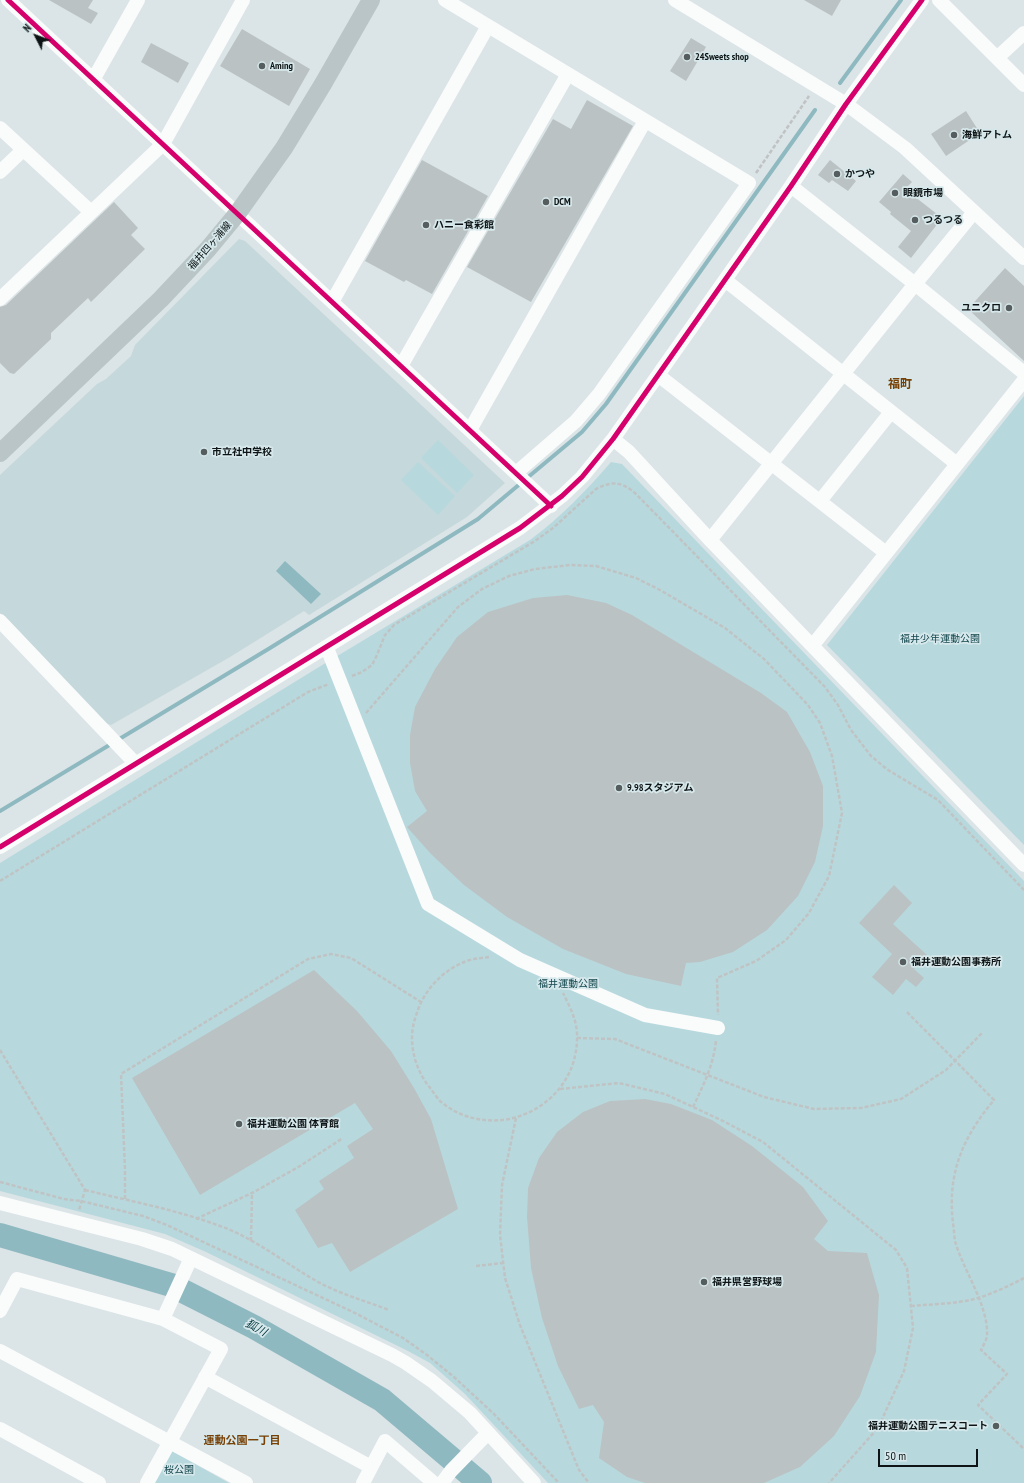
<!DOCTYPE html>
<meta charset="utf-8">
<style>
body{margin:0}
#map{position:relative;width:1024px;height:1483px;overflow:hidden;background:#dbe4e6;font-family:"PT Sans Narrow",sans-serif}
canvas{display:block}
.north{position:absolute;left:16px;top:16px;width:40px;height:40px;-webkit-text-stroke:3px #d6e8eb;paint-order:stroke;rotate:312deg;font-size:11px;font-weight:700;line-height:16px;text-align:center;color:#0e1415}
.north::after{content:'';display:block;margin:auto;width:14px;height:18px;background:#0e1415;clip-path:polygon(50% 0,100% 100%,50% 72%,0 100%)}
.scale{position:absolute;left:878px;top:1449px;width:100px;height:18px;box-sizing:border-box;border:2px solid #0e1415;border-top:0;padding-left:5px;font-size:12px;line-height:14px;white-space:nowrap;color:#0e1415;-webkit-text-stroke:3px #d6e8eb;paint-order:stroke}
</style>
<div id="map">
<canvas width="1024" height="1483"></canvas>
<div class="north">N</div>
<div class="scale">50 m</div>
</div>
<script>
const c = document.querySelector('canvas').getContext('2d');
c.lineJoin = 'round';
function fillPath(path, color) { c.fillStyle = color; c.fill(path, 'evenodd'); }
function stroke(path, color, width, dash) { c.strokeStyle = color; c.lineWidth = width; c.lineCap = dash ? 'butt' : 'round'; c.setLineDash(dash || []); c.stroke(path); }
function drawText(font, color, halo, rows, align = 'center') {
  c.font = font + ' "PT Sans Narrow","Noto Sans JP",sans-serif'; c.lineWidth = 3.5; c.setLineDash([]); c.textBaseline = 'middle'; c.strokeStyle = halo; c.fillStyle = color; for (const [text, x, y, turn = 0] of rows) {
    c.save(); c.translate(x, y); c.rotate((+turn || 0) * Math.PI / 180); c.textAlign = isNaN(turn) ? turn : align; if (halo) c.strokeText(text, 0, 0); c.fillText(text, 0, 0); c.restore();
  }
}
fillPath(new Path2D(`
 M239,239L245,241L505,483L467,517L309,615L304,611L230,657L111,725L106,723L0,613V475L97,384L106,379L131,356L135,345Z`), '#c5d8db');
fillPath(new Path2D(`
 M1024,396V845L827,645Z
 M438,440L474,475L457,493L421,458Z
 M418,462L455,496L438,515L401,480Z
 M611,462L622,464L1024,881V1483H548L465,1394L430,1363L408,1351L206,1252L165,1234L0,1191V863L319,667L530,540C561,517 586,491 611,462Z
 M172,1451L229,1483H155Z`), '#b7d9de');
fillPath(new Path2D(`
 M285,561L321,594L311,604L276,571Z`), '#8fb9c0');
stroke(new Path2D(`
 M840,83L901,0
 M0,811L270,648L478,519L582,432L606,404L815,110`), '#8fb9c0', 4);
stroke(new Path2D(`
 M0,1235L171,1285L254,1327L382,1400L480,1483`), '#8fb9c0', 24);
fillPath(new Path2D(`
 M49,0H93L88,8L98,13L91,24Z
 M804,0H841L832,16Z
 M242,29L310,69L289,106L220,66Z
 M691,38L706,47L686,81L670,71Z
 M151,43L189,63L178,83L141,62Z
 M587,100L633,126L531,302L467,267L553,119L571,129Z
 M966,111L980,133L946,156L931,134Z
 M422,160L488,196L432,294L406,280L404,282L365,261Z
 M830,160L856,181L848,191L832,180L829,183L818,175Z
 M903,174L912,182L905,189L942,218L911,258L898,247L911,231L890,214L891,212L879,202Z
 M114,202L138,228L131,235L145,249L91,302L88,298L51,333V339L14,374L10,373L0,363V307L6,305Z
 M1005,268L1024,286V361L968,309Z
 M567,595L606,603L632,615L761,693L787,712L810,752L823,786V826L815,862L798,896L767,930L733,952L700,962L686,963L681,986L626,974L563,949L507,917L464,885L431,854L407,827L427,811L415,791L410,763V735L415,707L435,669L457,637L488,612L533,598Z
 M894,885L912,903L893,924L927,955L914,969L924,978L916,987L906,979L893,995L872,977L892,954L859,923Z
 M314,970L357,1011L391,1051L414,1088L431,1119L458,1209L350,1272L332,1243L318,1248L295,1210L324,1189L319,1181L354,1158L347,1146L373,1129L355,1103L200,1195L132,1078Z
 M645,1099L671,1104L712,1120L752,1146L803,1187L828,1221L814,1239L828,1251L867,1253L879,1295L876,1352L860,1396L834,1436L800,1467L764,1483H645L627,1477L599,1458L604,1422L593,1405L579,1409L558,1366L542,1318L531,1268L527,1217L528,1188L539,1158L557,1132L583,1112L610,1101Z`), '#bbc2c3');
stroke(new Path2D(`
 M756,173L809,96
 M352,676L362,672L372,665L377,655L385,635L394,625L535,541L553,528L596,489C613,480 623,482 637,495L825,687L838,705L851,730L871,756L888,770L938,800L1024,890
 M366,713L458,607L482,589L509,576L535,569L570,565L596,566L636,578L660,590L725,628L764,659L808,705L820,723L832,756L842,813L829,876L809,913L786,940L756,961L717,978L718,1015
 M0,881L308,692L329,684
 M489,957C484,958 479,958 474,959C450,964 426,986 418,1010C416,1015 414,1021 413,1027C409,1048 417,1073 431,1089C434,1093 437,1098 440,1101C493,1146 576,1108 577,1039C578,1022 570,1007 563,993
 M907,1012L994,1100C963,1137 947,1173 953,1223C954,1229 954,1235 955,1241C963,1270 989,1306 987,1336C986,1341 983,1346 981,1350L1007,1374L978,1405L1024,1449
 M577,1038L615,1039L764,1097L814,1109L861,1108L901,1099L946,1070L982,1033
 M0,1050L85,1190L79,1210
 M560,1089L619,1083L665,1094L723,1121L763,1142L896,1250L907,1268L913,1328L904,1371L878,1428L829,1483
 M693,1107C703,1086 714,1064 716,1040
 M516,1118L502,1185L500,1235L505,1278L520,1325L579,1470L589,1483
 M0,1182L64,1199L81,1201L143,1216L167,1225L355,1313L403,1338L427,1355L454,1377L494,1414L559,1483
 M85,1190C130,1201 177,1210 220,1226C254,1238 282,1261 313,1279C336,1293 363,1300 389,1310
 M125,1199V1170L121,1074L308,959L331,954L351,958L421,1002
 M196,1219L254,1192L300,1166L343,1138
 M251,1241L252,1193
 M476,1266L503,1263
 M911,1306C933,1304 957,1304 978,1298C994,1293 1009,1286 1024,1278`), '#c0c3c3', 2.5, [4, 2]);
stroke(new Path2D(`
 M8,0L551,506
 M445,0L749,183L599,394L576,421L516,473
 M675,0L846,104L905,148L1024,258
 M939,0L1024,85
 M997,58L1024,33
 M93,80L138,0
 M0,128L91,212
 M0,172L23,150
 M791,186L915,284L1024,373
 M725,280L957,464
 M0,299L163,144L243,0
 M332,302L488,26
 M401,366L568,74
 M658,375L886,553
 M470,430L645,121
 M613,439L629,452L710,540L1024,865
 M820,501L891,412
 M710,540L915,284L974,212
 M0,621L136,764
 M813,645L1024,380
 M327,648L428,904L520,960L645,1015L718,1028
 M0,847L520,528L562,496L582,477L613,439L791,186L846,104L922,0
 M0,1203L142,1239L172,1249L392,1355L406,1363L432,1381L470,1413L534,1483
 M0,1311L17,1279L163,1319L221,1349L147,1483
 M163,1319L191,1258
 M0,1351L246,1483
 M205,1377L371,1467
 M0,1429L99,1483
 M363,1483L385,1441L434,1483
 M442,1483L451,1471L488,1433`), '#fafbfb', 14);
stroke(new Path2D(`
 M0,453L161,299L208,249L237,214L284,148L323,84L371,0`), '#b9c5c6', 18);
stroke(new Path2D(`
 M8,0L551,506
 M0,847L520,528L562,496L582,477L613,439L791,186L846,104L922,0`), '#d6006c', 5);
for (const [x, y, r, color] of [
 [687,57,4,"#565d5e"],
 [262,66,4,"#565d5e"],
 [954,135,4,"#565d5e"],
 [837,174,4,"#565d5e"],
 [895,193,4,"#565d5e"],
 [546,202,4,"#565d5e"],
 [915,220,4,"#565d5e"],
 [426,225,4,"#565d5e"],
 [1009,308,4,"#565d5e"],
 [204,452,4,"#565d5e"],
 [619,788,4,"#565d5e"],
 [903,962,4,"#565d5e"],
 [239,1124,4,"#565d5e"],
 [704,1282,4,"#565d5e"],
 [996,1426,4,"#565d5e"]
]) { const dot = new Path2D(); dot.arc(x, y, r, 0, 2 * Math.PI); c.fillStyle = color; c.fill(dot); stroke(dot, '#d6e8eb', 1.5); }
drawText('bold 10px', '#0e1415', '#d6e8eb', [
 ["24Sweets shop",695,57],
 ["Aming",270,66],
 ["海鮮アトム",962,135],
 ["かつや",845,174],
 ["眼鏡市場",903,193],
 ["DCM",554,202],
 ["つるつる",923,220],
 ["ハニー食彩館",434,225],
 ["ユニクロ",1001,308,"right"],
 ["市立社中学校",212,452],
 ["9.98スタジアム",627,788],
 ["福井運動公園事務所",911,962],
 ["福井運動公園 体育館",247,1124],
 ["福井県営野球場",712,1282],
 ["福井運動公園テニスコート",988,1426,"right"]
], 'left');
drawText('10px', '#0e1415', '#d6e8eb', [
 ["福井四ヶ浦線",210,246,-49]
]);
drawText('10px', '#10444b', '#d6e8eb', [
 ["福井少年運動公園",940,639],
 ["福井運動公園",568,984],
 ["桜公園",179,1470]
]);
drawText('italic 11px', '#00363d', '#d6e8eb', [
 ["狐川",256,1328,29]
]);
drawText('bold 11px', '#784005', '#d6e8eb', [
 ["運動公園一丁目",242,1441]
]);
drawText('bold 12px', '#784005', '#d6e8eb', [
 ["福町",900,385]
]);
</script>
